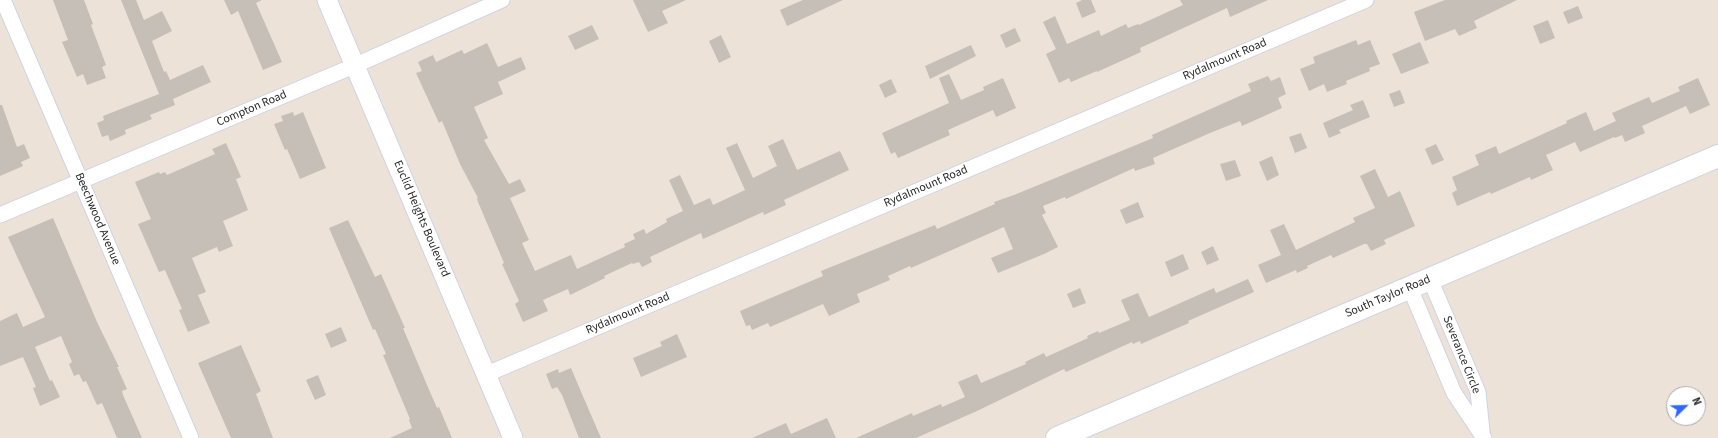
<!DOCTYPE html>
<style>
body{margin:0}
#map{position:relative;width:1718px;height:438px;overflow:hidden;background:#ece2d8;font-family:"Source Sans 3",sans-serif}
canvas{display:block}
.north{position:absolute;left:1666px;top:386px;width:40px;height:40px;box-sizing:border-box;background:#fff;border:1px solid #a9a9a9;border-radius:50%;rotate:67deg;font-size:11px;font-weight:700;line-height:16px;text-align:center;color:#282828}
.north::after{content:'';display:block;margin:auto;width:14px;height:18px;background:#3167ff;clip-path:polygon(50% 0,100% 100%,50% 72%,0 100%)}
</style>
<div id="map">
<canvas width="1718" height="438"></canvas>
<div class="north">N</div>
</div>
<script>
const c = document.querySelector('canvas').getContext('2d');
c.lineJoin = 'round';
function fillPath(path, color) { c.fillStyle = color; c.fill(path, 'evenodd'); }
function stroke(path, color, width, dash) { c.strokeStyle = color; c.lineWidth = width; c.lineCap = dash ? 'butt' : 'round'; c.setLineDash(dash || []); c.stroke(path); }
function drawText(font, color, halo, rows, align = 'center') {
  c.font = font + ' "Source Sans 3",sans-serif'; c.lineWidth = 3.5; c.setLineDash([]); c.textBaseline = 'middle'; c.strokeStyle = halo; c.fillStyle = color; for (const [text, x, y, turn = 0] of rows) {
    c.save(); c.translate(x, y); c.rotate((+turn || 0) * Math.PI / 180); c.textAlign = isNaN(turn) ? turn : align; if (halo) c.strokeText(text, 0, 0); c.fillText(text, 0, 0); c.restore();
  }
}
fillPath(new Path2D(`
 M53,0H84L93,24L91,25L106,65L102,67L106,78L87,85L83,74L77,77L62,42L68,40Z
 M121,0H136L144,20L162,11L172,31L152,41L164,72L166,71L170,80L203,65L211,82L173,99L175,105L150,115L152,119L125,130L126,134L110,141L108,135L102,137L97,123L104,120L103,116L159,94Z
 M224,0H262L256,3L282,62L263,70L238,11L231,15Z
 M633,0H686L662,11L668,23L648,32Z
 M803,0H843L787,26L780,10Z
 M1082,0H1091L1096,12L1082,18L1076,3Z
 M1180,0H1268L1230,17L1227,8L1140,48L1141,52L1097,72V71L1071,82L1069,78L1059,83L1046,54L1056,49L1043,22L1055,16L1067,44L1099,30L1101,36L1126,24L1128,28L1138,24L1139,25L1183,5Z
 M1445,0H1517L1474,21L1477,28L1459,36L1455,29L1425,41L1414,12Z
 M1578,6L1583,18L1568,24L1563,12Z
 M1548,20L1555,38L1540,44L1533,26Z
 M592,25L599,39L575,50L568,36Z
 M1015,28L1021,41L1006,48L1000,35Z
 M721,35L731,57L719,63L709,41Z
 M1356,40L1358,45L1370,40L1380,64L1369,68L1370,71L1346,81L1347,84L1327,92L1324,84L1309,91L1300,69L1315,63L1313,57Z
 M1420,42L1429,63L1401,74L1392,54Z
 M487,43L498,67L521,57L526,69L498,82L503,94L474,107L488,138L484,140L509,184L520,179L526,191L510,198L529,240L522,243L535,271L571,255L577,269L625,247L624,244L635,239L633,234L644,229L646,234L667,222L666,219L683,211L669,180L680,175L694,205L710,198L713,205L745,190L726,148L737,143L753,178L777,166L768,146L783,139L797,170L840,151L849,170L784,200L786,205L764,215L763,212L703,239L701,233L650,257L652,262L642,267L639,262L633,264L632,263L604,276L605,278L570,295L568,289L543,300L548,311L523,322L515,304L519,301L502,264L504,263L478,202L477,198H478L460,164L442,121L439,123L416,73L422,71L418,62L433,55L436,62L462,50L464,54Z
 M971,45L976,56L930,79L925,66Z
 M949,74L961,100L984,90L983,87L1003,78L1016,108L996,117L993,110L948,130L950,135L898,158L895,152L891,154L882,133L949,103L939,78Z
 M1268,76L1271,81L1280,77L1286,94L1278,98L1282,108L1242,126L1240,121L1210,133L1153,158L1155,164L1135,171L1134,168L1066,199L1065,197L1043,206L1046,213L1042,215L1058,247L1044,254L998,273L991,258L1013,249L1004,227L911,268L910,266L888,276L890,280L857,294L860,302L829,316L823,304L770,327L768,323L752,330L750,325L746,326L740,311L823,276L821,271L935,225L937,229L995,204L994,202L1014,195L1153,138L1152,135L1251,91L1248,84Z
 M1698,78L1710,105L1690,114L1686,106L1642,126L1645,133L1625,142L1622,135L1615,138L1614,137L1580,152L1575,142L1546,155L1553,170L1531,180L1530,177L1491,194L1490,192L1457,206L1452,193L1457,190L1452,177L1479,165L1475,155L1496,146L1499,154L1567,123L1566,121L1586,112L1594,131L1616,121L1612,113L1649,97L1652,103L1680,91L1678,87Z
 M891,79L897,92L885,98L879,85Z
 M1400,90L1405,103L1394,107L1389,94Z
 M1363,100L1370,117L1339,130L1341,133L1329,138L1323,123L1353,110L1350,105Z
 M0,105H2L17,147L24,144L30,158L21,162L23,166L0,176Z
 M293,112L294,116L303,112L326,168L300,179L287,149L285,150L274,124L283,121L281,116Z
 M1301,133L1307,148L1295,153L1289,137Z
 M226,143L241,177L236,179L248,210L223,221L233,246L219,252L217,247L192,258L206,292L198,295L210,323L188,332L179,310L182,309L165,270L159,272L138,224L151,219L135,182L159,172L160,174L165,172L167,175L215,154L212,149Z
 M1436,144L1444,160L1432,165L1425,149Z
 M1272,156L1279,175L1267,181L1259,162Z
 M1235,160L1241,176L1226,181L1220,164Z
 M1375,169L1388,197L1400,191L1415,226L1384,240L1386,244L1371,251L1367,244H1364L1333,258L1331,255L1307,266L1308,268L1297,273L1296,270L1266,283L1258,265L1281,255L1270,230L1284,224L1296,250L1355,222L1353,218L1375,208L1360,176Z
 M1138,202L1144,217L1126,224L1120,210Z
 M53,218L97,322L119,367H117L127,389L122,391L123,395L142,438H117L102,403L97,405L86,381L83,382L79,374L74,376L69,364L72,362L61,336L35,347L50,381L52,380L60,397L40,406L33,388L36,387L23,357L0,366V321L17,313L23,327L45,317L8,237Z
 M348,220L375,277L381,274L405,328H403L427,385L437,408L439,407L452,438H390L412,428L409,420L410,419L383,355L386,354L375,329L373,330L329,228Z
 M1213,246L1219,260L1207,265L1201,252Z
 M1183,254L1189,269L1171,277L1165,262Z
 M1248,279L1254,292L1188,321L1189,323L1141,344L1140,341L1133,344L1132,342L1066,372L1064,369L977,411L916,438H856L912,413L913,416L941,404L942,407L965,397L958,382L977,374L981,383L1026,364L1025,362L1044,353L1046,357L1088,338L1087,336L1098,331L1099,333L1130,320L1121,300L1138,293L1149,317L1214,288L1216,293Z
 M1080,288L1086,303L1073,308L1067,294Z
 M341,327L347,341L331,348L325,334Z
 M677,334L687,357L641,377L633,358L662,346L660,342Z
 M241,345L261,391L256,394L273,438H231L198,363Z
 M571,368L582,394L601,438H579L562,395L557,387L552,389L546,374L558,369L559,373Z
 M318,375L326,395L315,400L306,380Z
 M827,418L836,438H752L786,423L791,434Z`), '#c6bfb8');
const minor = new Path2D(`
 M3,0L191,438
 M0,215L356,65L502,0
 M1430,279L1478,392L1482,431
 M1410,288L1454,393L1484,438
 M487,374L1366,0`);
const tertiary = new Path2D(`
 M327,0L513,438`);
const secondary = new Path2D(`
 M1057,438L1718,156`);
stroke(minor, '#cdd3e2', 17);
stroke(tertiary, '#cdd3e2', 21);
stroke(secondary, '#cdd3e2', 24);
stroke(minor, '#fff', 15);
stroke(tertiary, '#fff', 19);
stroke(secondary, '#fff', 22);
drawText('12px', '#282828', '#fff', [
 ["Rydalmount Road",1225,60,-23],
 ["Compton Road",252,109,-23],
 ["Rydalmount Road",926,187,-23],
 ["Beechwood Avenue",97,219,67],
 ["Euclid Heights Boulevard",421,219,67],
 ["South Taylor Road",1388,297,-23],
 ["Rydalmount Road",628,314,-23],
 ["Severance Circle",1461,355,68]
]);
</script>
